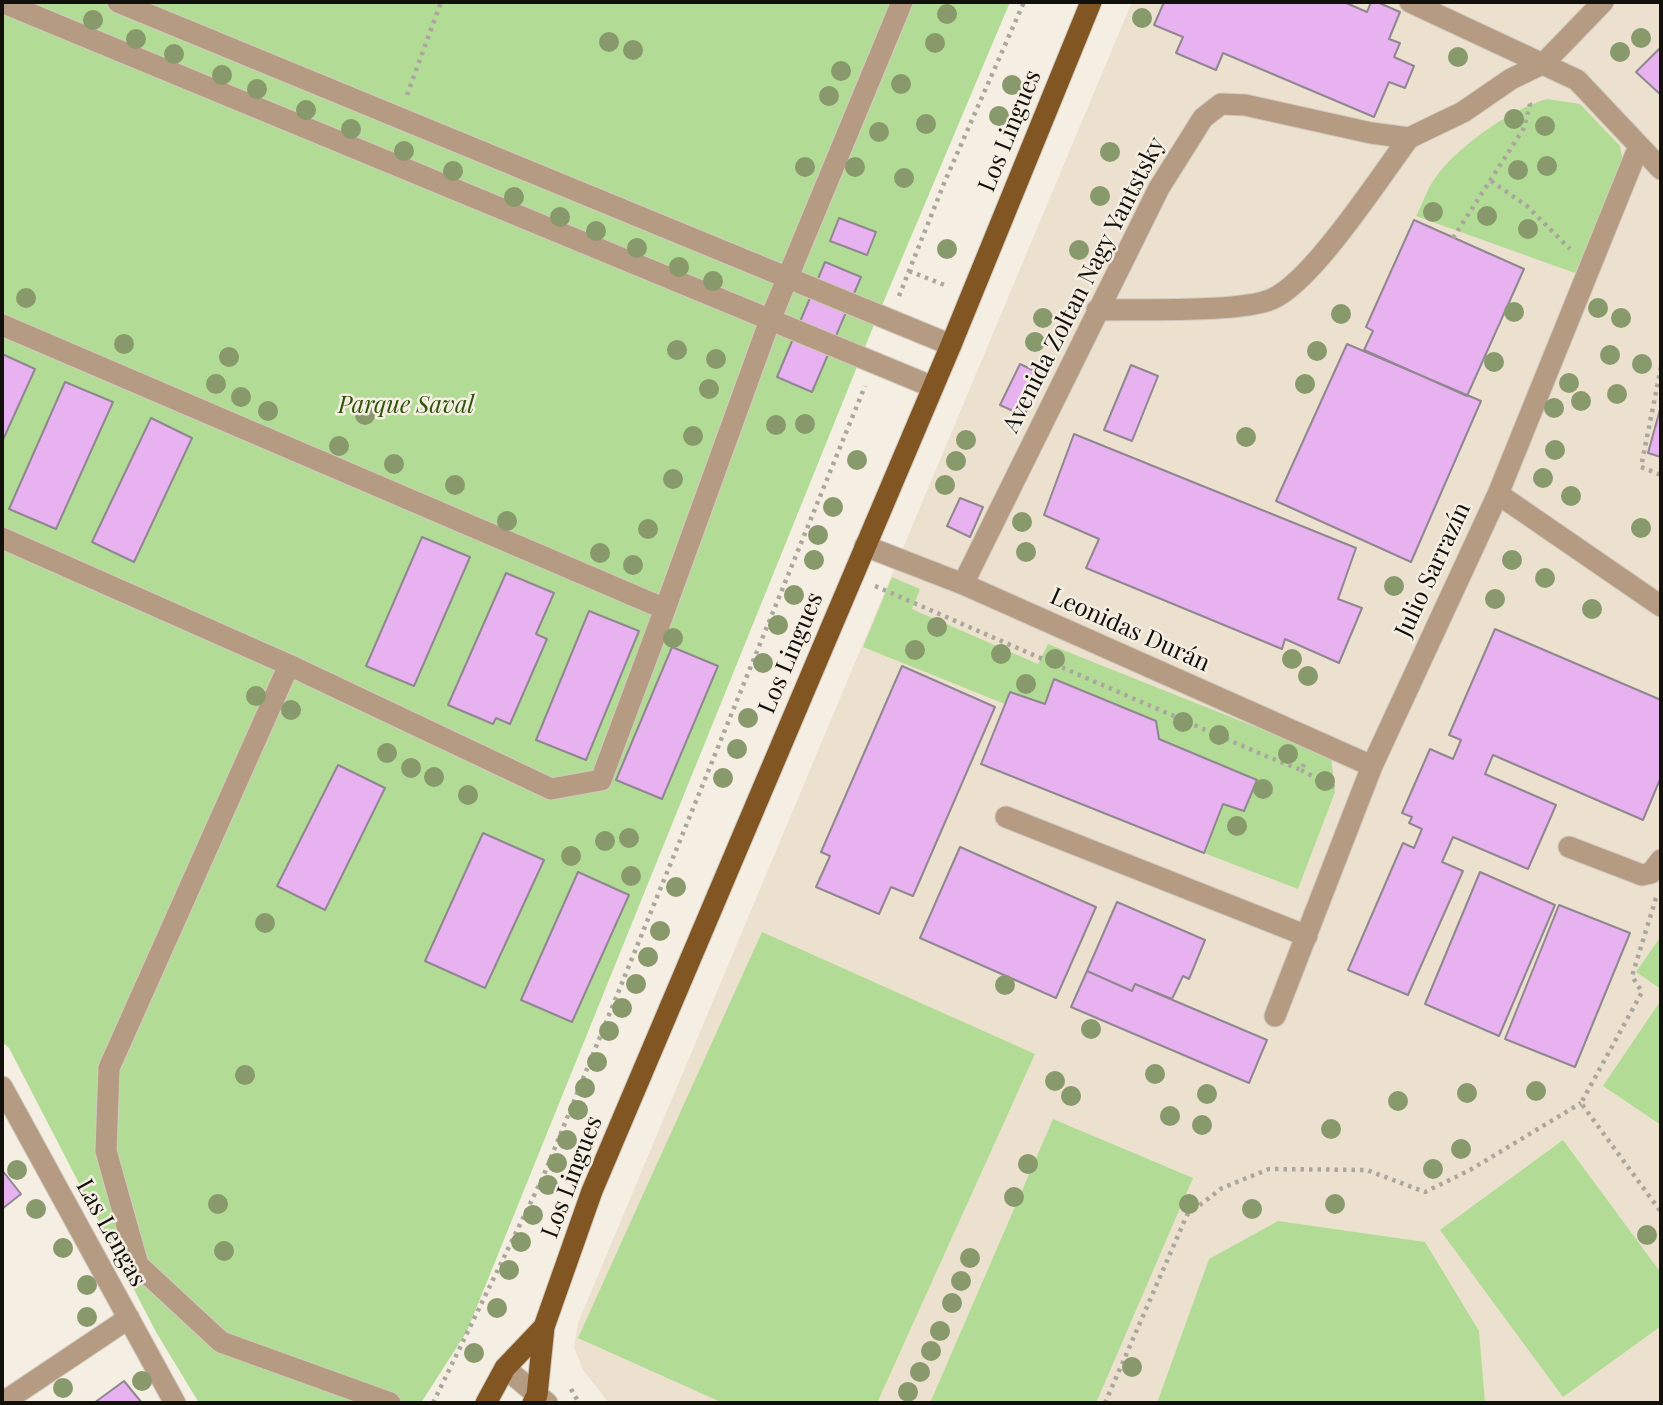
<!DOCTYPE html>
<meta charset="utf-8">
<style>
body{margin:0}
#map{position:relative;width:1663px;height:1405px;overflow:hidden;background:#f5eee2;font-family:"Playfair Display",serif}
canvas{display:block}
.frame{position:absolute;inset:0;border:4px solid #12100c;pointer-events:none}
</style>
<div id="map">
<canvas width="1663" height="1405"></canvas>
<div class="frame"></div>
</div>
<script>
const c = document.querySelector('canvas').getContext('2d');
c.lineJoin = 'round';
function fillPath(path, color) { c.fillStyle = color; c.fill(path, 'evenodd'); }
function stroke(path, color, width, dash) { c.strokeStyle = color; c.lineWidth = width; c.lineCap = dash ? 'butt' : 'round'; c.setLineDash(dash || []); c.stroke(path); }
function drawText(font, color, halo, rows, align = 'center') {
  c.font = font + ' "Playfair Display",serif'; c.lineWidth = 5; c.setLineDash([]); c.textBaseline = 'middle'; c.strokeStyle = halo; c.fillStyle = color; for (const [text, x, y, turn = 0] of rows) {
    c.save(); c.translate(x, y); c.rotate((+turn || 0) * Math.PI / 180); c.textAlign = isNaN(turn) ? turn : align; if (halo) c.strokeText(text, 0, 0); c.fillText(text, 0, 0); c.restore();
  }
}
fillPath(new Path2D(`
 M1132,2H1661V1403H609L583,1370L574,1347L578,1323Z`), '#ebe1ce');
fillPath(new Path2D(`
 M2,2H1010L878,315L467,1331L421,1403H199L156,1332L9,1048L2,1042Z
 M1547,99L1580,104L1620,146L1624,167L1575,273L1416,216C1422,205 1426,192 1433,181C1455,148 1509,110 1547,99Z
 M892,577L920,589L912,609L1038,664L1048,644L1331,757L1335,792L1298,889L1204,853L1223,804L1244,811L1257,780L1159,739L1156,721L1055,679L1045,704L1010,692L1005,704L863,647Z
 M762,932L1035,1054L877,1403H723L578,1338Z
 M1661,936V989L1636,972Z
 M1661,1000V1125L1603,1086Z
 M1053,1119L1193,1178L1096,1403H930Z
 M1563,1140L1661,1273V1326L1563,1397L1440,1230Z
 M1278,1221L1425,1242L1479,1331L1485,1403H1157L1209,1259Z`), '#b2dc96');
const building = new Path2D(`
 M1164,2H1344L1367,12L1371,2H1377L1400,12L1389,39L1400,43L1394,57L1414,66L1405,88L1389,82L1374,117L1223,53L1216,70L1176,53L1183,37L1154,25Z
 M1661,47V95L1636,72Z
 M839,218L876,232L867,255L830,241Z
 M1414,220L1524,269L1467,396L1364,350L1373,331L1366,327Z
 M825,262L861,277L812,392L777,377Z
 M1347,344L1481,401L1411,562L1276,501Z
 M2,354L35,369L2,442Z
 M1020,364L1043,375L1024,416L1000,405Z
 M1131,365L1158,376L1132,441L1104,430Z
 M65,382L113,402L56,529L9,509Z
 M1661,406V457L1648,453Z
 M151,418L192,438L134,562L92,542Z
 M1074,434L1356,548L1338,599L1362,608L1339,663L1285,639L1282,649L1086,568L1099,539L1044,515Z
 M960,498L983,507L970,537L947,526Z
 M422,537L470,557L414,686L366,666Z
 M506,573L554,593L536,634L547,639L510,724L496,718L493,724L448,705Z
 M589,611L639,631L586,760L536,740Z
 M1495,629L1661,700V777L1643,820L1493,755L1485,774L1556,805L1528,869L1453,837L1442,862L1463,871L1408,995L1348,970L1403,843L1414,848L1422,829L1409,823L1412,817L1402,813L1430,749L1453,759L1461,740L1449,735Z
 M672,647L718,666L662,799L616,780Z
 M902,666L995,707L913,896L891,887L879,914L816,887L830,856L821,852Z
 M1054,679L1156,721L1159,739L1257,780L1244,811L1223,804L1204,853L981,764L1010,692L1045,704Z
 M338,765L385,788L325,910L277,886Z
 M483,833L544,860L485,988L425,961Z
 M960,847L1096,907L1056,998L920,938Z
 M578,872L629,895L572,1022L521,1000Z
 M1480,872L1555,905L1499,1036L1425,1004Z
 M1117,902L1205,940L1189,979L1183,976L1172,999L1135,984L1132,991L1087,971Z
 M1559,905L1630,933L1575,1067L1505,1039Z
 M1087,971L1132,991L1135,984L1267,1040L1249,1083L1071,1007Z
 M2,1170L21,1194L2,1209Z
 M124,1381L142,1403H94Z`);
fillPath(building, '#e8b1ef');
stroke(building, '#908791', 2);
const minor = new Path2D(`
 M118,2L951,345
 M1410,2L1577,80L1661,169
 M4,3L933,387
 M1097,310C1135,309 1241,313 1272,299C1313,281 1379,178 1409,138
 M2,325L665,609L770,320L902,2
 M1498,494L1661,606
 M2,538L289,665L551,789L601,780L665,609
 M865,546L963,584L1372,766
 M963,584L1159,188L1203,118L1221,104L1245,105L1371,133L1409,138L1463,112L1511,79L1544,63L1603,2
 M289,665L109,1068L106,1151L138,1265L221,1342L390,1403
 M1006,817L1307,936
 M1569,847L1642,875L1651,873L1661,860
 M1275,1016L1372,766L1498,494L1639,146
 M2,1087L175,1403
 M505,1368L547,1403
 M2,1403L129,1318`);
const major = new Path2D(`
 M486,1403L505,1368L544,1327
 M533,1403L537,1395L544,1327L592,1191L951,345L1091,2`);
stroke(minor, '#d1cac0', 23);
stroke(major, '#d1cac0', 23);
stroke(new Path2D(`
 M407,95L441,2
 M1491,181L1527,206L1570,249
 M1453,238L1524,128L1530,104L1527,100
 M909,271L947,286
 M899,296L945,181L1024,2
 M1661,367L1641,467L1661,475
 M875,586L1261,754L1301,770L1304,764
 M1301,770L1337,789
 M1656,898L1632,976L1642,992L1581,1103L1661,1212
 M571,1389L579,1403
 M433,1403L543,1177L865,386
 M1105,1403L1187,1215L1222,1188L1269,1169L1367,1170L1425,1192L1470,1170L1581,1103`), '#aca79d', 4.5, [3.5, 5]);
stroke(minor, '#b59b82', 21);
stroke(major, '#825622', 21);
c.fillStyle = '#88996b';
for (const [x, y] of [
 [947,14],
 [1142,18],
 [93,20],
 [1641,38],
 [136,39],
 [609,42],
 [935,43],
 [633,50],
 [1620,52],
 [174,54],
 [1458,57],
 [841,71],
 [222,75],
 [901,84],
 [1012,85],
 [257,89],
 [829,96],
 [306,110],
 [999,116],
 [1514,119],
 [926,124],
 [1545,126],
 [351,129],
 [879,132],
 [404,151],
 [1110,152],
 [1547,166],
 [805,167],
 [855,167],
 [1518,170],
 [453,171],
 [904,178],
 [1100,196],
 [514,197],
 [1433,212],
 [1487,216],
 [560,217],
 [1528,229],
 [596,231],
 [637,248],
 [947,249],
 [1079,250],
 [679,267],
 [713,281],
 [26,298],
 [1598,308],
 [1514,312],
 [1341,314],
 [1043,318],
 [1621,318],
 [1035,342],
 [124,344],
 [677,350],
 [1317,351],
 [1610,355],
 [229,357],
 [716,359],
 [1494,362],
 [1642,364],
 [1569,383],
 [216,384],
 [1305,384],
 [709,389],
 [1617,394],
 [241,397],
 [1581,401],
 [1554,408],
 [268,411],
 [365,415],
 [805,424],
 [776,425],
 [693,436],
 [1246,437],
 [966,440],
 [339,446],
 [1555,450],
 [857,460],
 [956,461],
 [394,464],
 [1543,478],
 [673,479],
 [455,485],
 [945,485],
 [1571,496],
 [833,507],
 [507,521],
 [1022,522],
 [1641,528],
 [648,529],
 [818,535],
 [1026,552],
 [600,553],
 [814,560],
 [1512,560],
 [633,565],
 [1545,578],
 [1394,586],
 [794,595],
 [1495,599],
 [1592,609],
 [778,625],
 [937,627],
 [673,638],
 [915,650],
 [1001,654],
 [1055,659],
 [1292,659],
 [763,663],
 [1308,676],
 [1026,684],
 [256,696],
 [291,710],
 [748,718],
 [1183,722],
 [1219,735],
 [737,749],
 [387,753],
 [1288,754],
 [411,768],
 [434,777],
 [723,778],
 [1325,781],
 [1263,789],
 [468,795],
 [1237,826],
 [629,838],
 [605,841],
 [571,856],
 [631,876],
 [676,887],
 [265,923],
 [660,931],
 [648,957],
 [636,984],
 [1005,985],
 [622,1008],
 [1091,1029],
 [609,1031],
 [597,1062],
 [1155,1074],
 [245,1075],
 [1055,1081],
 [585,1088],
 [1536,1091],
 [1467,1093],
 [1207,1094],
 [1071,1096],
 [1398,1101],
 [578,1110],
 [1170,1116],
 [1202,1125],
 [1331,1129],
 [567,1140],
 [1461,1149],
 [557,1163],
 [1028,1164],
 [1433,1169],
 [17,1170],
 [548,1185],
 [1014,1197],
 [218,1204],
 [1189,1204],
 [1335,1204],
 [36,1209],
 [1252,1209],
 [533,1215],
 [1647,1235],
 [521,1242],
 [63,1248],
 [224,1251],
 [970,1258],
 [509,1270],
 [961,1281],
 [87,1285],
 [952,1303],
 [497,1308],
 [87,1317],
 [940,1331],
 [931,1351],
 [474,1353],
 [1132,1367],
 [920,1372],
 [142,1381],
 [63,1388],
 [908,1392]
]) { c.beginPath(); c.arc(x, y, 10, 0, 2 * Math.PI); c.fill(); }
drawText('24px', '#12100c', '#f5eee2', [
 ["Los Lingues",1010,131,-68],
 ["Avenida Zoltan Nagy Yantstsky",1084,285,-63],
 ["Julio Sarrazín",1433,570,-65],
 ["Leonidas Durán",1130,630,24],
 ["Los Lingues",791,653,-67],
 ["Los Lingues",572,1177,-69],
 ["Las Lengas",111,1233,61]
]);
drawText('italic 24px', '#2e5309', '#f5eee2', [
 ["Parque Saval",406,406]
]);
</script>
